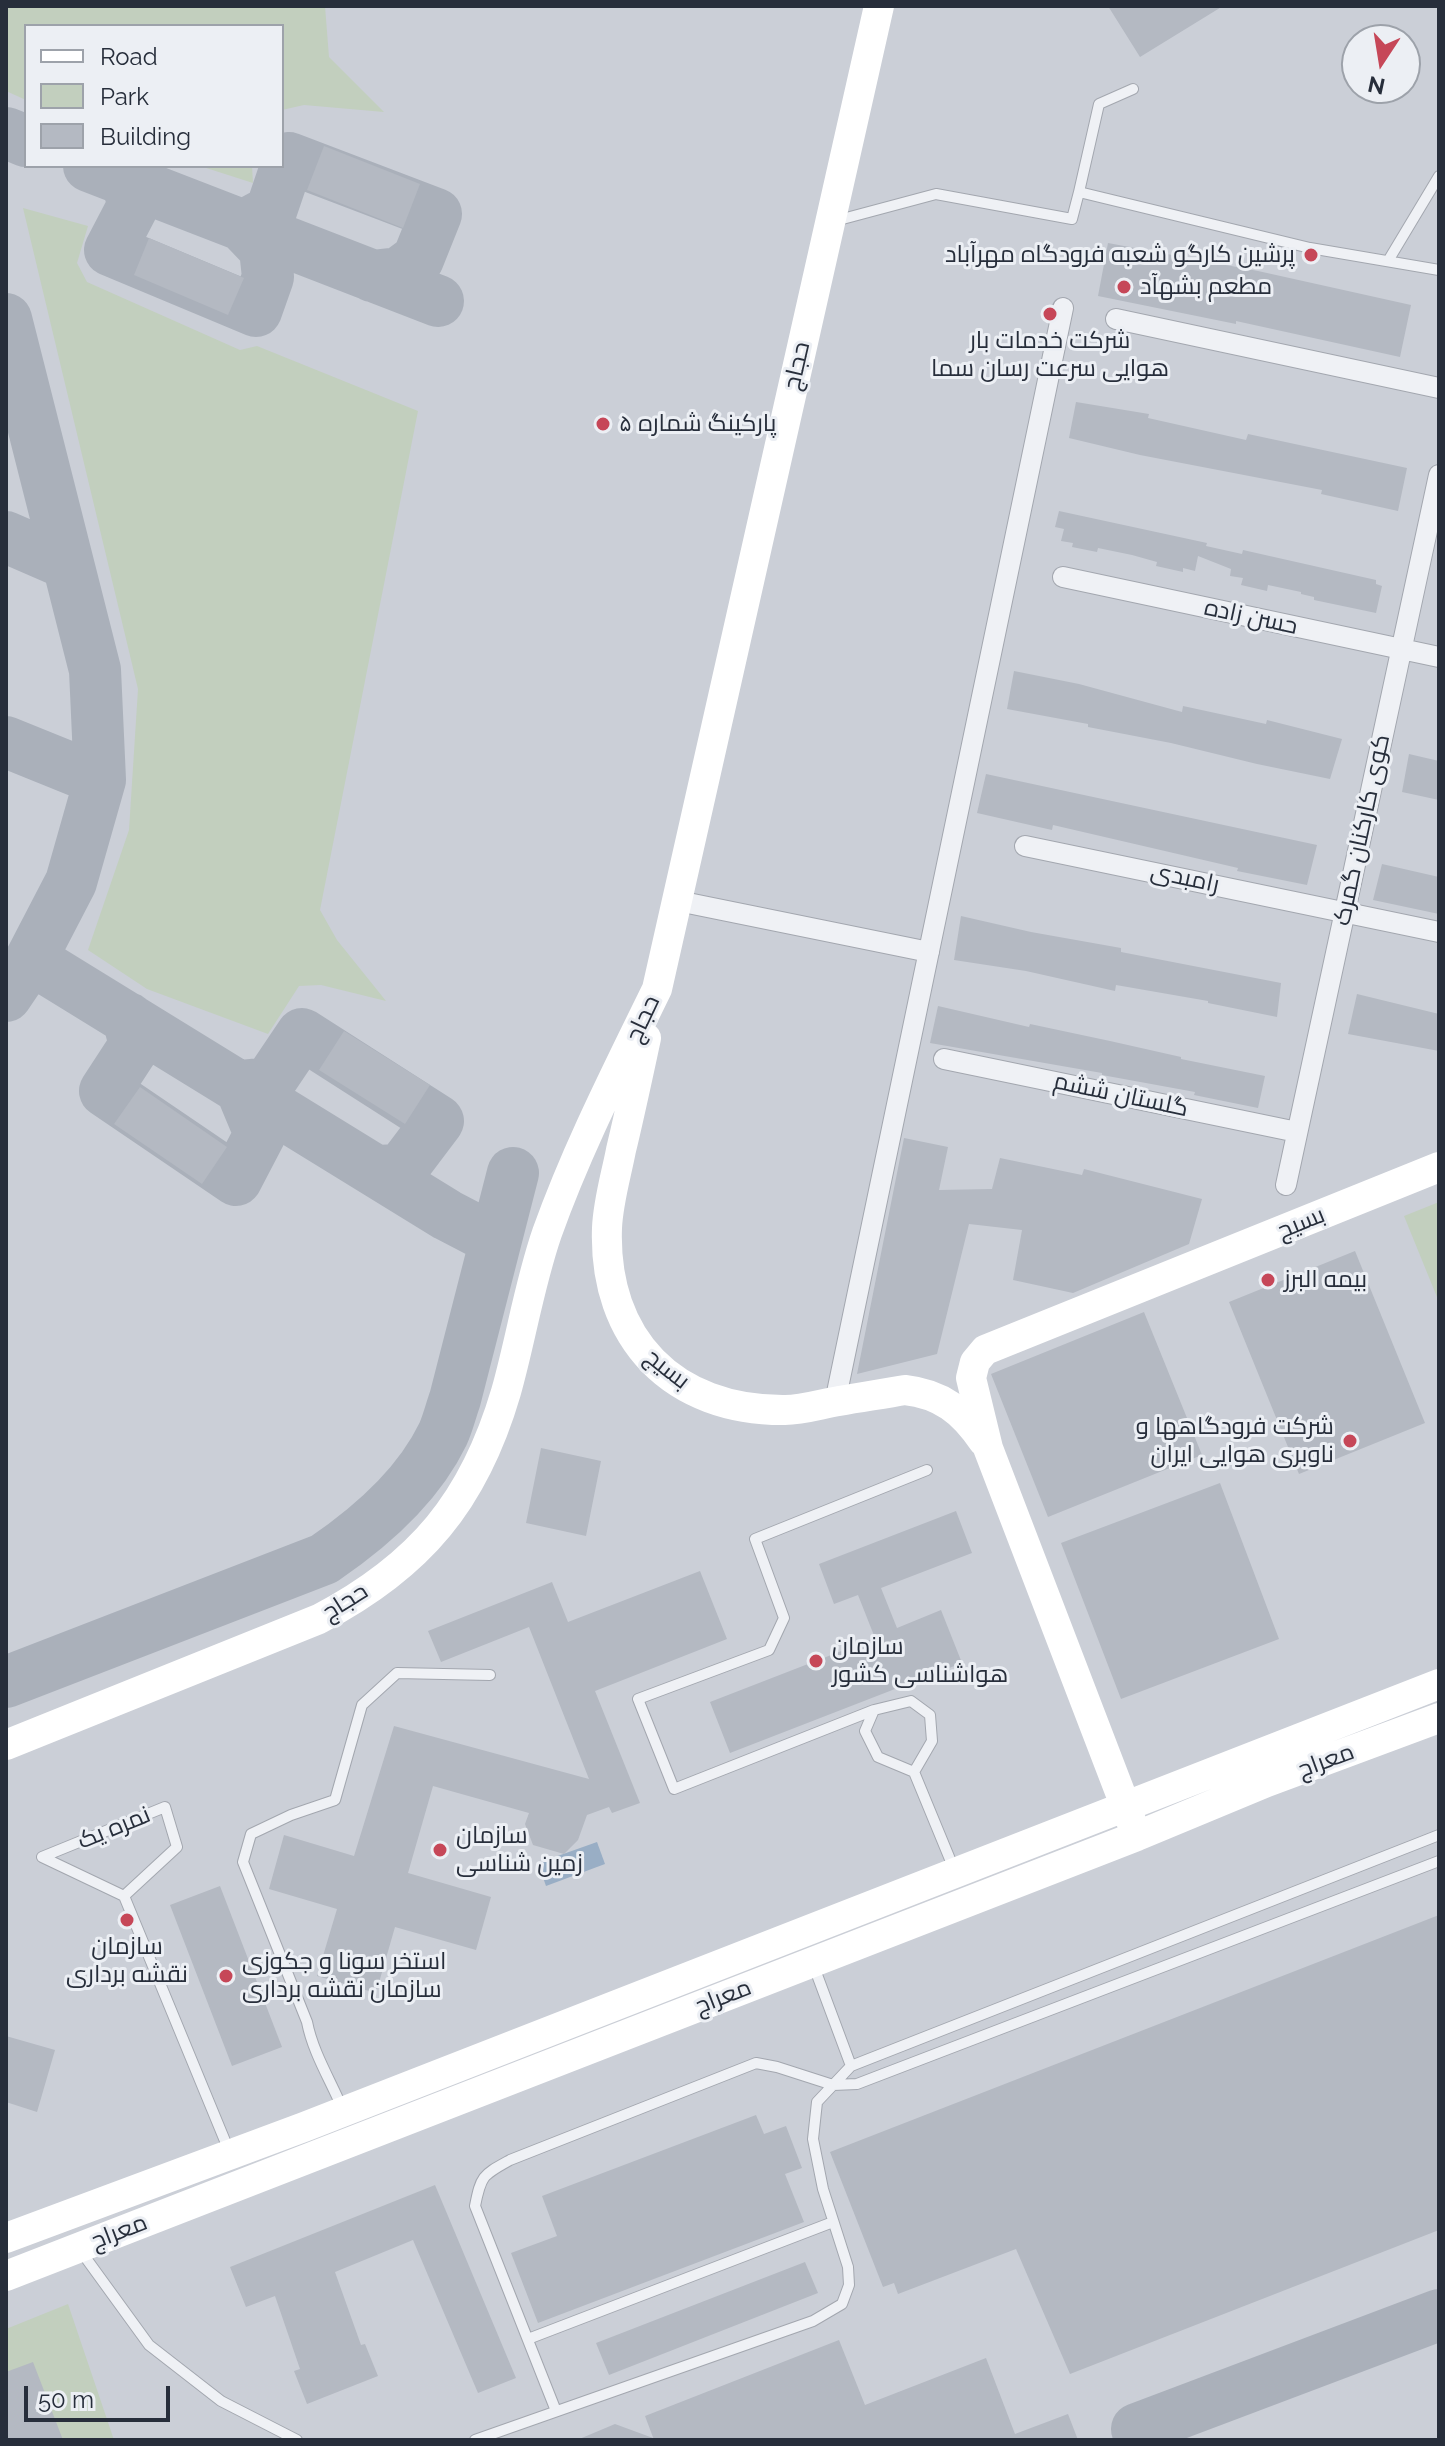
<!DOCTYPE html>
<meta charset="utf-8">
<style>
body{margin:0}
#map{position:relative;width:1445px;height:2446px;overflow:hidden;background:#dde0e6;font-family:Raleway,sans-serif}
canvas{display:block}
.frame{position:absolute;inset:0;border:8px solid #272e3b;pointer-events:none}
.legend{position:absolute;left:24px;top:24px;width:260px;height:144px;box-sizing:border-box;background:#eceff4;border:2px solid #9da2aa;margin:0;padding:10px 14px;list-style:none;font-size:24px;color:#272e3b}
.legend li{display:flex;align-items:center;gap:16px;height:40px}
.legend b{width:40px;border:2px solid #9da2aa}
.north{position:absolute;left:1341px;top:24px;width:80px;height:80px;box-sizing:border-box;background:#eceff4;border:2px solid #9da2aa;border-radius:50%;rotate:192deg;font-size:22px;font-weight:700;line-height:32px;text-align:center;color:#272e3b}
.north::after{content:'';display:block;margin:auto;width:28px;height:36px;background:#c64758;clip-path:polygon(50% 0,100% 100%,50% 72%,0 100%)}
.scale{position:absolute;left:24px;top:2386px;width:146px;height:36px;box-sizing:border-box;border:4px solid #272e3b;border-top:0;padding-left:10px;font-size:24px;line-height:28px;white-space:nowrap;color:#272e3b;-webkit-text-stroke:6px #eceff4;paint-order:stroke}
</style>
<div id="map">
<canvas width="1445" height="2446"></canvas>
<div class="frame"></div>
<ul class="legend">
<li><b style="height:10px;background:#fff"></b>Road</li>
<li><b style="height:22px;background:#c2cfbe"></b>Park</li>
<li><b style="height:22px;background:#b4b9c2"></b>Building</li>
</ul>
<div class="north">N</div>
<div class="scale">50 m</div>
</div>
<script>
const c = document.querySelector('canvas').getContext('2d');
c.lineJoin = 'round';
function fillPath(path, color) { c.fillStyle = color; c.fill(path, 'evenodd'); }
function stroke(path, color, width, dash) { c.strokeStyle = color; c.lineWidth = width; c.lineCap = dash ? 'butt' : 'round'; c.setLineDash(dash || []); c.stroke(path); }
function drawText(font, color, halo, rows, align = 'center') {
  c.font = font + ' Raleway,Cairo,sans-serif'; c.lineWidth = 6; c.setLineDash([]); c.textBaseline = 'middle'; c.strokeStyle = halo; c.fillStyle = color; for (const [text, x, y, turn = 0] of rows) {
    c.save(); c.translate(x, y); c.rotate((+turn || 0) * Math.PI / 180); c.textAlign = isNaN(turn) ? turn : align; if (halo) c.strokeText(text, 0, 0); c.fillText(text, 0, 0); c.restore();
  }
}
fillPath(new Path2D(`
 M6,6H1439V2440H6ZM26,26H282V166H26ZM1357,40H1405V88H1357Z`), '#cbcfd7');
fillPath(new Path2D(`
 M6,6H325L329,57L384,112L304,105L282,110V26H26V100L6,91Z
 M200,166H252L253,183Z
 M23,208L88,226L77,263L87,282L240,350L257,346L418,411L320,910L337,940L386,1001L321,985L299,986L268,1034L147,989L88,950L129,830L138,689Z
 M1439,1202V1302L1404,1216Z
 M68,2304L114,2440H6V2329Z`), '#c2cfbe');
fillPath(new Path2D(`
 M597,1842L605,1864L546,1886L538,1863Z`), '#99aec5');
stroke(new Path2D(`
 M6,133L26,141
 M89,166L438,301
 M126,181L134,204L110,250L256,311L268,277L265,249L243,226L271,211L289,158L436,214L418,259L399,273L372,276
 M6,319L95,670L100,780L71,882L31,959L6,996
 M6,537L68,564
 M6,742L100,780
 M31,959L447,1215L495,1240
 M128,1018L135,1045L105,1091L236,1180L260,1134L240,1086L269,1083L302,1034L438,1121L401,1170L376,1171
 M6,1682L324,1559C371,1527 418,1486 443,1434C448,1423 451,1410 455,1399L513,1173
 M1137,2429L1439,2315`), '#aab0ba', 52);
fillPath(new Path2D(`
 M1108,6H1223L1140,57Z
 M324,146L420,184L403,228L307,190Z
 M149,238L244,278L228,315L134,275Z
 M1108,243L1258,271L1411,305L1400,357L1236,321V324L1098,296Z
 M1076,402L1149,414L1148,418L1246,440L1248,434L1407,468L1398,511L1321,494L1322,490L1140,455L1069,438Z
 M1059,511L1207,543L1206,546L1242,554L1243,550L1376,580V584L1382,586L1376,613L1314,600V597L1301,594V592L1268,585L1267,591L1241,585L1243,578L1230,576L1231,569L1198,556L1195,571L1183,568V572L1156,566L1157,562L1132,555L1098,548L1097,552L1072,547L1073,543L1061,541L1064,529L1055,527Z
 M1014,671L1079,684L1182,712L1183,706L1266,724L1267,720L1342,739L1330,779L1257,764L1171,743L1088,727V724L1007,709Z
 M1409,754L1439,761V800L1402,792Z
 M986,774L1317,845L1307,885L1237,871L1238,868L1053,825L1052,830L977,813Z
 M1382,864L1439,877V914L1373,900Z
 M961,916L1031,932L1121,948V952L1281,983L1277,1017L1208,1003V1001L1116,985L1115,991L1026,971L954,960Z
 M1357,994L1439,1014V1051L1348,1034Z
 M938,1006L1029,1027L1030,1024L1110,1041L1181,1057V1059L1265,1076L1258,1108L1194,1095L1195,1092L1102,1075V1073L930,1043Z
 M344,1031L430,1085L405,1124L319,1070Z
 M140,1087L227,1147L202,1184L114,1124Z
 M904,1138L948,1147L939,1190L992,1189L1000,1158L1082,1175L1084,1169L1202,1199L1189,1244L1073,1293L1013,1280L1022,1230L969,1224L937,1354L857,1374Z
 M1355,1251L1425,1423L1299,1474L1229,1302Z
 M1144,1312L1202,1455L1048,1517L991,1374Z
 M541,1448L601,1461L586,1536L526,1523Z
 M1220,1483L1279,1639L1121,1699L1061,1543Z
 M956,1511L972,1553L881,1588L897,1628L941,1610L962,1663L730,1753L710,1702L875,1638L858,1595L834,1604L819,1564Z
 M700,1571L727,1639L595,1691L640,1803L612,1813L609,1807L587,1815L578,1840L564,1854L533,1845L525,1824L529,1813L433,1786L408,1873L491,1897L476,1950L395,1927L376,1993L317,1976L337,1909L269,1889L284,1835L354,1856L394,1726L589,1779L529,1627L441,1662L428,1631L552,1582L568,1622Z
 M220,1886L282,2047L232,2066L170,1905Z
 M1439,1915V2230L1070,2374L1016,2249L898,2294L894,2283L883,2287L830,2152Z
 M6,2036L55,2050L37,2112L6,2102Z
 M756,2115L764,2134L786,2126L802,2168L785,2174L804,2222L538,2323L511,2253L557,2236L542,2196Z
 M435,2185L516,2378L478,2393L413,2240L335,2272L361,2345L365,2344L378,2376L307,2404L294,2371L300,2369L275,2296L246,2307L230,2267Z
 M805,2262L818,2293L609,2375L596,2343Z
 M839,2340L865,2405L986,2358L1015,2434L1068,2414L1078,2440H654L645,2416Z
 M33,2362L63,2440H6V2372Z
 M615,2424L653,2438V2440H577Z`), '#b4b9c2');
const service = new Path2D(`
 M1079,192L1099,104L1133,89
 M835,221L936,194L1072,219L1079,192L1310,248L1439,270
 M1388,261L1439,176
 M874,1710L674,1789L638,1699L769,1650L784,1618L755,1539L927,1470
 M914,1772L932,1741L930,1715L911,1701L874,1710L865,1731L878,1757L914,1772L954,1869
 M124,1896L42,1857L165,1807L177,1847L124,1896L230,2153
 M813,1964L851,2066
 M343,2110C331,2081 313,2053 307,2022L243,1862L251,1834L291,1815L335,1800L362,1705L397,1673L490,1675
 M80,2250L149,2345L221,2401L297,2440
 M528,2339L833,2222
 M556,2411L475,2206C481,2175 483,2175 510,2160L756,2063L777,2067L833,2085L857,2084L1439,1861
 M475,2440L813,2321L842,2304L849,2285L848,2267L823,2189L813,2139L817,2102L851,2066L1439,1835`);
const minor = new Path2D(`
 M1116,319L1439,388
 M1063,577L1439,657
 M1025,846L1439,932
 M678,901L929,952
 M944,1059L1297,1132
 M1286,1185L1439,475
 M835,1402L1063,308`);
stroke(service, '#a3a7af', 12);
stroke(minor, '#a3a7af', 22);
stroke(service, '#eff1f5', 10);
stroke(minor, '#eff1f5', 20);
stroke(new Path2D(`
 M646,1038C638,1075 630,1113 621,1150C616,1176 608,1202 607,1228C603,1339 673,1411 785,1410C803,1410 821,1404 839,1401C861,1397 883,1394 905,1390C941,1394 963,1411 983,1441
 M6,1745L319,1619C420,1566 474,1501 506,1392C521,1339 529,1285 547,1233C577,1149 618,1069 657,989L879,6
 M1133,1826L988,1448L971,1378L975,1362L985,1350L1439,1167
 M6,2238L304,2127L1439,1684
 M6,2276L1137,1836L1267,1782L1439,1718`), '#fff', 30);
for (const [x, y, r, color] of [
 [1311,255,8,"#c64758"],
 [1124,287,8,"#c64758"],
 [1050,314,8,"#c64758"],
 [603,424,8,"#c64758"],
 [1268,1280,8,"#c64758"],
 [1350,1441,8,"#c64758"],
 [816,1661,8,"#c64758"],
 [440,1850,8,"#c64758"],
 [127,1920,8,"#c64758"],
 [226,1976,8,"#c64758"]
]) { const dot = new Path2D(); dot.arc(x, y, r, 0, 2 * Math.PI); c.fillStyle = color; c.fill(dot); stroke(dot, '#eceff4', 3); }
drawText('24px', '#272e3b', '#eceff4', [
 ["پرشین کارگو شعبه فرودگاه مهرآباد",1295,255,"right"],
 ["مطعم بشهآد",1140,287],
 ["شرکت خدمات بار",1050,341,"center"],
 ["هوایی سرعت رسان سما",1050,369,"center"],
 ["پارکینگ شماره ۵",619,424],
 ["بیمه البرز",1284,1280],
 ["شرکت فرودگاهها و",1334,1427,"right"],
 ["ناوبری هوایی ایران",1334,1455,"right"],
 ["سازمان",832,1647],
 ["هواشناسی کشور",832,1675],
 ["سازمان",456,1836],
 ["زمین شناسی",456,1864],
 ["سازمان",127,1947,"center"],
 ["نقشه برداری",127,1975,"center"],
 ["استخر سونا و جکوزی",242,1962],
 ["سازمان نقشه برداری",242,1990]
], 'left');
drawText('24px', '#272e3b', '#eceff4', [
 ["حجاج",797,366,-77],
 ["حسن زاده",1251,617,12],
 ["کوی کارکنان گمرک",1362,830,-78],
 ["رامبدی",1185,878,12],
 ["حجاج",643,1019,-65],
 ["گلستان ششم",1121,1095,12],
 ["بسیج",1301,1223,-22],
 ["بسیج",667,1369,38],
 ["حجاج",345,1602,-32],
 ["معراج",1326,1761,-20],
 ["نمره یک",114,1828,-22],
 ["معراج",723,1997,-21],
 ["معراج",119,2232,-21]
]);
</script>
